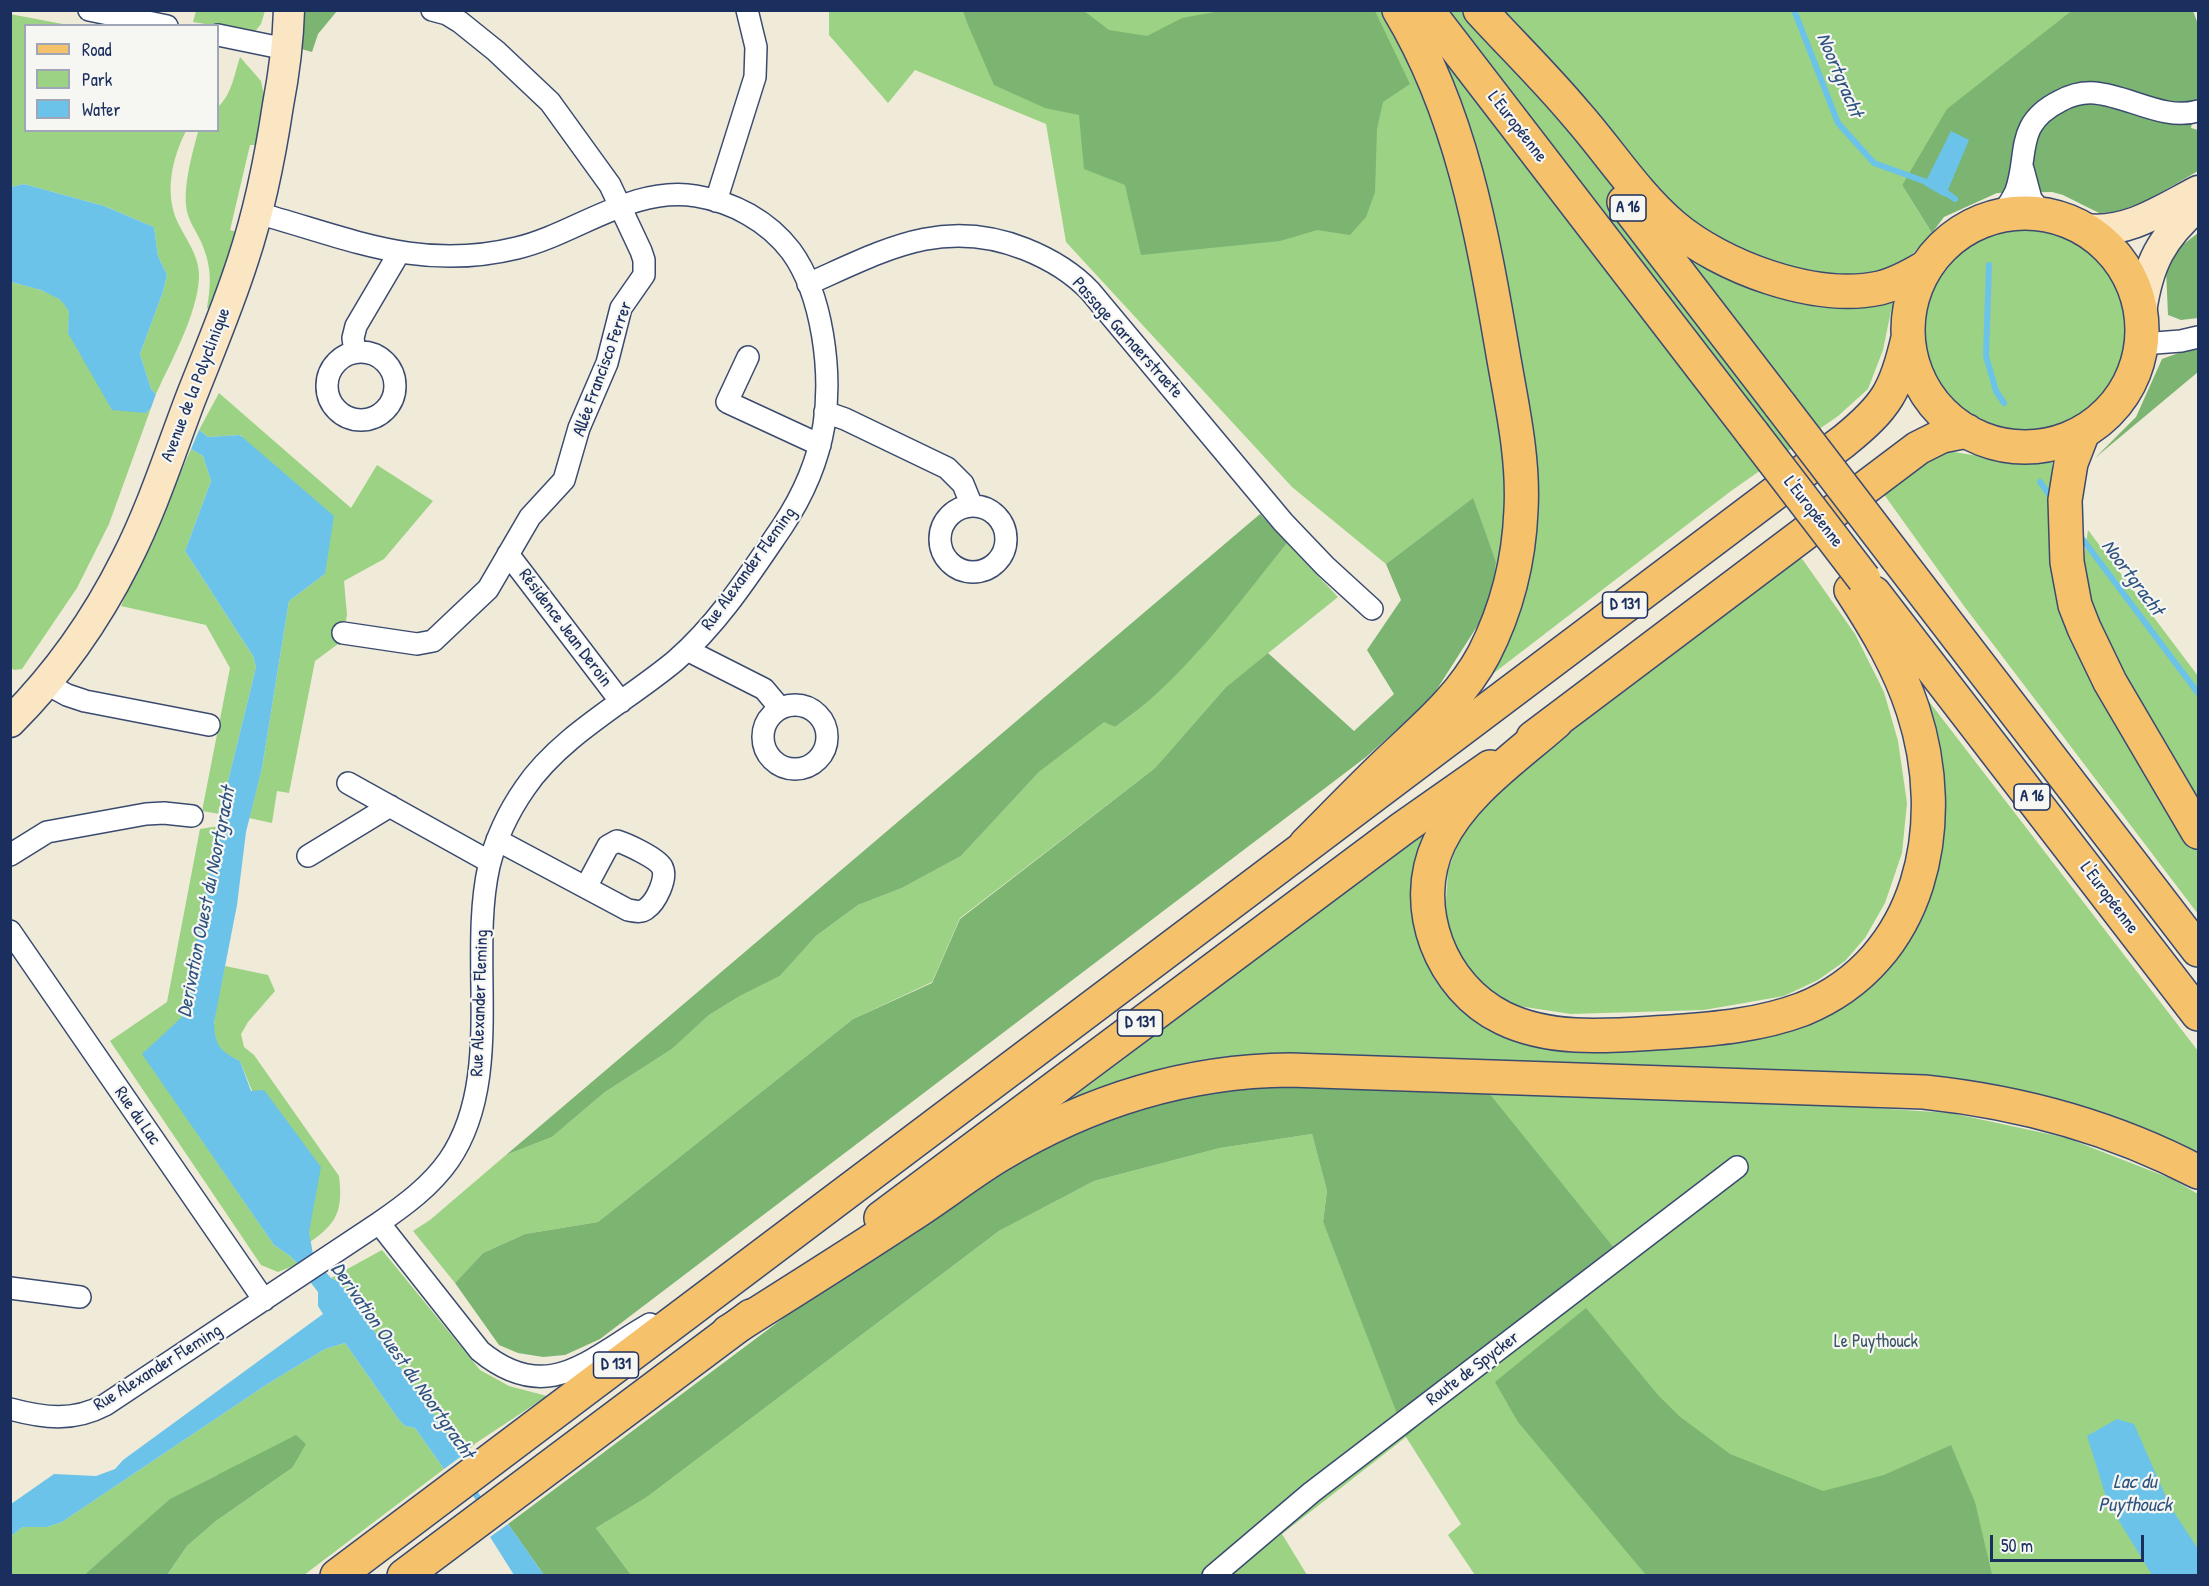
<!DOCTYPE html>
<meta charset="utf-8">
<style>
body{margin:0}
#map{position:relative;width:2209px;height:1586px;overflow:hidden;background:#efebd8;font-family:"Patrick Hand",sans-serif}
canvas{display:block}
.frame{position:absolute;inset:0;border:12px solid #1b2f5e;pointer-events:none}
.legend{position:absolute;left:24px;top:24px;width:195px;height:108px;box-sizing:border-box;background:#f6f6f2;border:2px solid #9ea6b7;margin:0;padding:8px 10px;list-style:none;font-size:18px;color:#1b2f5e}
.legend li{display:flex;align-items:center;gap:12px;height:30px}
.legend b{width:30px;border:2px solid #9ea6b7}
.scale{position:absolute;left:1990px;top:1535px;width:154px;height:27px;box-sizing:border-box;border:3px solid #1b2f5e;border-top:0;padding-left:8px;font-size:18px;line-height:21px;white-space:nowrap;color:#1b2f5e;-webkit-text-stroke:4px #f6f6f2;paint-order:stroke}
</style>
<div id="map">
<canvas width="2209" height="1586"></canvas>
<div class="frame"></div>
<ul class="legend">
<li><b style="height:8px;background:#f6c16b"></b>Road</li>
<li><b style="height:16px;background:#9bd284"></b>Park</li>
<li><b style="height:16px;background:#6cc3e9"></b>Water</li>
</ul>
<div class="scale">50 m</div>
</div>
<script>
const c = document.querySelector('canvas').getContext('2d');
c.lineJoin = 'round';
function fillPath(path, color) { c.fillStyle = color; c.fill(path, 'evenodd'); }
function stroke(path, color, width, dash) { c.strokeStyle = color; c.lineWidth = width; c.lineCap = dash ? 'butt' : 'round'; c.setLineDash(dash || []); c.stroke(path); }
function drawText(font, color, halo, rows, align = 'center') {
  c.font = font + ' "Patrick Hand",sans-serif'; c.lineWidth = 4.5; c.setLineDash([]); c.textBaseline = 'middle'; c.strokeStyle = halo; c.fillStyle = color; for (const [text, x, y, turn = 0] of rows) {
    c.save(); c.translate(x, y); c.rotate((+turn || 0) * Math.PI / 180); c.textAlign = isNaN(turn) ? turn : align; if (halo) c.strokeText(text, 0, 0); c.fillText(text, 0, 0); c.restore();
  }
}
fillPath(new Path2D(`
 M829,10L2071,11L1948,109L1902,185L1932,233L1900,267L1883,350L1868,389L1838,416L1731,491L1486,679L1496,562L1472,499L1386,564L1292,487L1066,242L1046,124L915,70L888,103L829,35Z
 M196,11H265L261,24L253,34L218,26L193,22Z
 M10,14L68,25L26,26V130L186,131C172,158 164,194 178,223C187,241 200,257 199,278C197,315 171,361 156,394L151,389L140,354L163,292L167,275L158,256L154,227L104,206L24,184L11,187Z
 M240,57L261,81L263,91L265,105L255,145H250L230,230L237,232L213,311L207,308C211,284 212,268 202,244C198,234 191,225 188,215C181,193 192,154 198,132L218,130V107C232,94 234,75 240,57Z
 M1923 329a103 103 0 1 1 206 0a103 103 0 1 1-206 0Z
 M10,282C27,286 65,293 69,313C70,319 68,327 68,333L146,413L151,408L109,524L77,588L22,669L14,670L10,667Z
 M219,393L351,508L377,465L433,501L384,559L344,581L347,615L342,641L315,661L289,793L277,791L272,823L249,818L262,768L289,601L325,574L241,435L208,437L199,430Z
 M191,449L203,456L211,481L185,551L253,656L256,667L220,814L202,811L230,668L206,625L121,606Z
 M1954,452L2016,462L2052,459L2051,536L2198,845V914L1964,606L1883,493C1903,476 1927,453 1954,452Z
 M2088,530L2198,676V808L2122,680L2088,601L2083,564Z
 M1287,543L1338,597L1226,687L1155,768L960,918L932,982L853,1019L598,1222L525,1234L483,1253L455,1283L413,1231L430,1220L506,1155L552,1137L605,1092L672,1049L709,1015L740,996L780,976L816,936L858,905L902,888L961,856L1039,772L1104,721L1115,727C1148,705 1173,677 1199,648C1229,614 1258,579 1287,543Z
 M1797,555L1803,560L1855,634L1884,692L1898,741L1907,803L1902,853L1885,903L1865,938L1845,961L1818,980L1784,996L1704,1010L1571,1014L1518,1006L1491,992L1460,957L1445,915L1448,871L1462,832L1493,796L1660,659Z
 M1914,682L2198,1051V1160L2114,1123L1610,1071L1051,1114L1430,827L1416,873L1472,1010L1760,1035L1927,896Z
 M219,826L182,1018L143,1054L274,1245L290,1256L298,1264L278,1272L261,1265L110,1041L167,1002L200,829Z
 M225,966L268,975L275,991L248,1022L241,1034L244,1047L254,1055L339,1176C343,1209 338,1223 310,1242L309,1232L240,1061C231,1057 219,1051 215,1041C210,1027 222,982 225,966Z
 M1488,1092L1764,1101L1951,1113L2067,1138L2172,1179L2198,1194V1575H1475L1448,1535L1461,1524L1406,1437L1282,1534L1307,1575H631L596,1528L647,1497L999,1231L1094,1181L1220,1148L1312,1134L1327,1191L1323,1222L1407,1436Z
 M382,1250L480,1370L509,1386L547,1396L476,1443L463,1455L339,1282L331,1278Z
 M345,1343L399,1420L405,1426L415,1428L444,1469L304,1575H167L187,1546L216,1521L292,1468L217,1475L171,1499L84,1575L11,1576V1536L23,1527H47L62,1522L266,1385L325,1349Z`), '#9bd284');
fillPath(new Path2D(`
 M298,11H337L318,34L312,52L298,48Z
 M963,11H1084L1109,30L1147,36L1182,18L1220,11H1375L1410,84L1383,102L1377,129L1375,192L1366,217L1350,235L1317,230L1280,241L1141,255L1125,185L1084,169L1079,115L1045,108L994,85L968,25Z
 M2071,11H2193L2198,24V95L2191,128L2198,130V171L2146,201L2116,212L2099,213L2063,195L2052,192L1997,193L1944,217L1932,233L1902,185L1947,109Z
 M2198,233V318L2181,320L2168,315L2166,269L2176,250Z
 M2198,346V372L2095,458L2136,417L2162,359Z
 M1473,498L1496,562L1492,603L1430,700L1366,757L600,1339L565,1355L543,1357L518,1353L499,1345L455,1283L483,1253L525,1234L598,1222L853,1019L932,983L960,919L1155,768L1226,687L1268,653L1354,731L1394,694L1367,650L1401,600L1386,564Z
 M1260,514L1287,543C1238,604 1180,683 1115,727L1104,722L1039,772L961,856L902,888L858,905L816,936L780,976L740,996L709,1015L672,1049L605,1092L552,1137L506,1155Z
 M1276,1084L1488,1092L1614,1248L1556,1297L1406,1437L1323,1222L1327,1191L1312,1134L1220,1148L1094,1181L999,1231L647,1497L596,1528L631,1575H544L508,1524L857,1263L1057,1133L1194,1094Z
 M1586,1308L1658,1395L1679,1416L1730,1454L1823,1491L1884,1475L1951,1445L1975,1502L1992,1575H1646L1518,1422L1495,1382Z
 M296,1435L306,1444L292,1468L216,1521L187,1546L167,1575H84L170,1499Z`), '#7cb472');
fillPath(new Path2D(`
 M1951,131L1969,140L1945,197L1924,185Z
 M24,184L104,206L154,227L158,256L167,275L163,292L140,354L151,389L156,394L151,408L146,413L112,410L68,333L69,312L64,304L59,299L41,290L11,282V187Z
 M199,430L208,437L240,435L334,516L325,574L289,601L262,768L246,832L237,905L214,1023C215,1046 220,1051 240,1061L251,1091L264,1090L321,1167L309,1232L313,1254L298,1264L290,1256L274,1245L142,1054L182,1017L219,818L256,667L253,656L185,551L211,481L203,456L191,449Z
 M323,1269L331,1278L339,1282L463,1455L444,1469L415,1428L405,1426L399,1420L345,1343L325,1349L266,1385L62,1522L47,1527H23L11,1536V1504L54,1474L96,1476L115,1469L123,1460L323,1314L318,1306V1292L308,1279Z
 M2117,1419L2134,1424L2170,1506L2198,1549V1575H2152L2108,1503L2087,1436Z
 M508,1524L511,1528L544,1575H514L490,1537Z`), '#6cc3e9');
stroke(new Path2D(`
 M1794,10L1838,123L1874,163L1932,184
 M1941,189L1955,199
 M1989,265L1986,356L1996,391L2004,403
 M2040,482L2054,501
 M2078,533L2198,693
 M470,1486L483,1505`), '#6cc3e9', 6);
const street = new Path2D(`
 M89,10L167,26
 M218,35L286,49
 M2023,169L2031,199L2042,213
 M716,201L755,77L756,47L747,10
 M2001,215C2007,207 2012,200 2016,191C2029,154 2014,124 2060,101C2071,95 2083,92 2095,93C2129,96 2164,121 2198,111
 M808,284C883,251 942,216 1025,249C1050,259 1072,272 1090,291L1283,522L1325,566L1372,609
 M2142,344L2181,341L2198,337
 M327 386a34 34 0 1 1 68 0a34 34 0 1 1-68 0Z
 M355,352L353,338L356,326L399,253
 M748,357L727,402L820,445
 M825,412L845,419L947,468L963,484L972,506
 M940 539a33 33 0 1 1 66 0a33 33 0 1 1-66 0Z
 M508,554L621,702
 M343,633L417,644L433,641L488,589L530,517L564,480L579,428L607,363L621,308L644,275V260L641,251L610,185L550,102L496,51L460,22L447,14L432,10
 M687,650L764,689L780,708
 M47,684L67,695L85,701L209,725
 M763 737a32 32 0 1 1 64 0a32 32 0 1 1-64 0Z
 M348,783L490,862
 M497,840L628,910C634,911 641,913 646,909C656,902 668,878 662,867C657,858 627,844 617,841L608,846L586,887
 M10,855L47,832L146,814L164,813L192,816
 M308,856L390,806
 M10,931L264,1300
 M379,1223L480,1351C548,1407 590,1358 650,1324
 M10,1288L80,1297
 M10,1409C44,1418 73,1422 105,1405L379,1223C405,1205 431,1186 449,1160C505,1078 468,959 489,866C496,838 509,811 525,788C560,736 627,701 675,661C718,624 750,574 782,527C802,497 818,461 824,425C832,372 823,295 791,251C768,221 733,202 696,196C633,185 576,234 517,248C419,272 349,238 257,213
 M1213,1576L1312,1492L1737,1167`);
const secondary = new Path2D(`
 M2086,229C2128,234 2163,209 2198,191
 M2141,312C2148,264 2161,238 2198,206
 M10,722C58,674 96,620 126,560C152,509 170,453 190,400C208,354 228,307 243,260C260,209 270,158 278,105C284,74 288,42 289,10`);
const primary = new Path2D(`
 M1908 330a117 117 0 1 1 234 0a117 117 0 1 1-234 0Z
 M1533,738L1918,448L1942,436L1967,431
 M881,1218L1403,828L1490,767
 M337,1576L1844,441C1886,407 1896,391 1908,338
 M404,1576L751,1316`);
const highway = new Path2D(`
 M1427,10L1753,434
 M1480,10C1512,45 1546,78 1576,114C1608,150 1635,193 1672,225C1721,267 1815,302 1880,288C1897,284 1911,276 1926,267
 M1624,202L1780,405
 M2083,432L2071,463L2065,500L2067,562L2075,605L2084,628L2110,682L2198,832
 M1897,558L2198,950
 M1874,593L2198,1014
 M1556,722C1515,758 1463,793 1439,843C1409,907 1441,988 1503,1018C1554,1043 1617,1035 1671,1032C1715,1029 1761,1025 1803,1009C1923,960 1950,823 1913,710C1899,667 1876,628 1851,590
 M1306,844C1331,819 1356,793 1382,768C1419,732 1459,701 1484,654C1507,609 1519,561 1521,510C1524,456 1511,402 1502,348C1482,232 1461,113 1399,10
 M728,1332C788,1294 849,1256 908,1217C938,1198 967,1175 998,1156C1087,1102 1186,1071 1290,1070L1924,1092C2020,1102 2112,1127 2198,1172`);
stroke(street, '#3b4b70', 24);
stroke(secondary, '#3b4b70', 33);
stroke(primary, '#3b4b70', 36);
stroke(highway, '#3b4b70', 36);
stroke(street, '#fff', 21);
stroke(secondary, '#fbe6c4', 30);
stroke(primary, '#f6c16b', 33);
stroke(highway, '#f6c16b', 33);
const highwayBridge = new Path2D(`
 M1780,405L1897,558
 M1753,434L1864,579`);
stroke(highwayBridge, '#3b4b70', 36, []);
stroke(highwayBridge, '#f6c16b', 33);
for (const [x, y, w] of [
 [1628,208,36],
 [1625,605,45],
 [2032,797,36],
 [1140,1023,45],
 [616,1365,45]
]) { const box = new Path2D(); box.roundRect(x - w / 2, y - 13, w, 26, 4.5); c.fillStyle = '#f6f6f2'; c.fill(box); stroke(box, '#1b2f5e', 1.5); }
drawText('bold 16px', '#1b2f5e', null, [
 ["A 16",1628,208],
 ["D 131",1625,605],
 ["A 16",2032,797],
 ["D 131",1140,1023],
 ["D 131",616,1365]
]);
drawText('18px', '#1b2f5e', '#f6f6f2', [
 ["L'Européenne",1517,127,52],
 ["Passage Garnaerstraete",1127,338,48],
 ["Allée Francisco Ferrer",603,369,-70],
 ["Avenue de la Polyclinique",196,385,-69],
 ["L'Européenne",1813,512,52],
 ["Rue Alexander Fleming",749,569,-54],
 ["Résidence Jean Deroin",565,628,53],
 ["L'Européenne",2109,898,53],
 ["Rue Alexander Fleming",480,1003,-88],
 ["Rue du Lac",137,1116,55],
 ["Rue Alexander Fleming",158,1368,-32],
 ["Route de Spycker",1473,1369,-37]
]);
drawText('18px', '#3b5868', '#f6f6f2', [
 ["Le Puythouck",1876,1342]
]);
drawText('italic 20px', '#2f5481', '#f6f6f2', [
 ["Noortgracht",1839,75,67],
 ["Noortgracht",2132,578,53],
 ["Derivation Ouest du Noortgracht",207,902,-79],
 ["Derivation Ouest du Noortgracht",402,1361,55],
 ["Lac du",2135,1483],
 ["Puythouck",2135,1506]
]);
</script>
